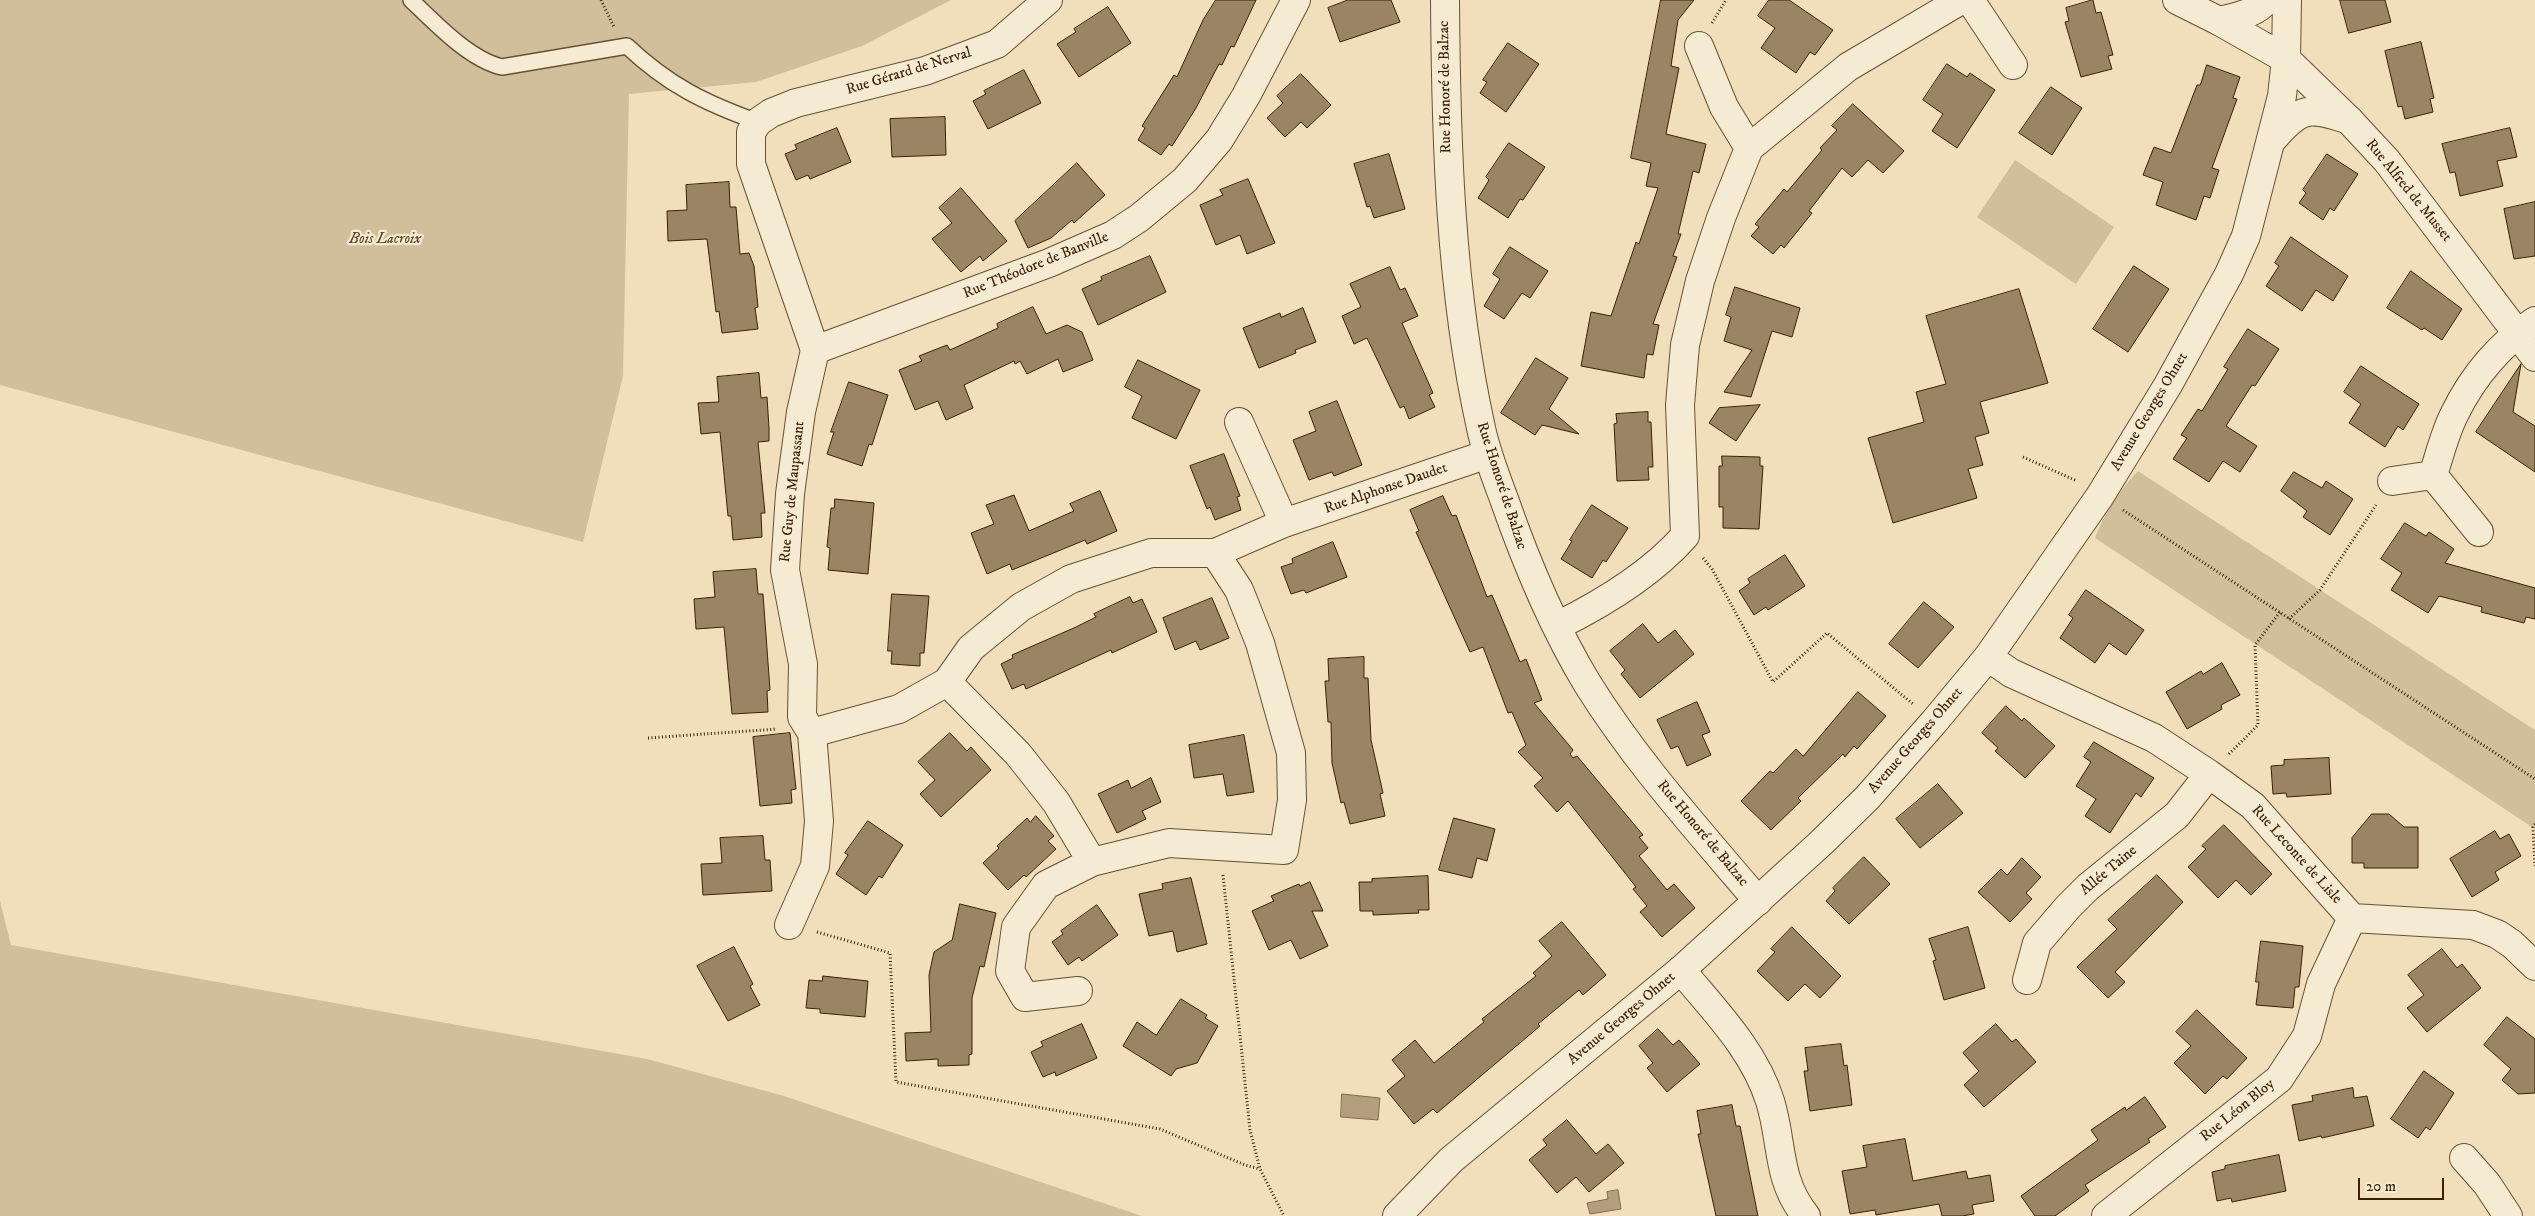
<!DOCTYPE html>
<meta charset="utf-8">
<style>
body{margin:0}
#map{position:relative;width:2535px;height:1216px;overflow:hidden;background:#f0dfba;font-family:"IM FELL DW Pica",serif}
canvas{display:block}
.scale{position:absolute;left:2358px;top:1178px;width:86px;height:22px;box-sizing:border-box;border:2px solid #3a2104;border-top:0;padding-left:6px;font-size:15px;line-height:18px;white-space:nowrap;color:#3a2104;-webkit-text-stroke:4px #f5ead2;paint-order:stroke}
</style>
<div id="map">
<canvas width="2535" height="1216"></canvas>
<div class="scale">20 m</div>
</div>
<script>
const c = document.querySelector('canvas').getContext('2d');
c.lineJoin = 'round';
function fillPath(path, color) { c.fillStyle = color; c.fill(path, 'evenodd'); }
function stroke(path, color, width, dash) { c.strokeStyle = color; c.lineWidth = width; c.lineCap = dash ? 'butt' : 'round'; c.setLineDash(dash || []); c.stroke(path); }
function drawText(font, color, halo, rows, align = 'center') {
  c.font = font + ' "IM FELL DW Pica",serif'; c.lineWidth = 4.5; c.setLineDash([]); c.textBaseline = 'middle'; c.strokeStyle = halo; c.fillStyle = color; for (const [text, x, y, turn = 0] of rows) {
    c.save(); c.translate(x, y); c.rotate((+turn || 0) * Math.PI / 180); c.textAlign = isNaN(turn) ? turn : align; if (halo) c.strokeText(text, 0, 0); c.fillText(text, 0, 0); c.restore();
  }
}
fillPath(new Path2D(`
 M0,0H951L862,46L756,82L629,94L623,376L583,542L0,385Z
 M2015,160L2114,227L2076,284L1977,217Z
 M2138,471L2535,730V829L2095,538C2104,513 2120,490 2138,471Z
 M0,901L11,945L647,1059L784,1096L1142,1216H0Z`), '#d1bf9b');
const water = new Path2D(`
 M1342,1094L1380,1098L1378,1120L1341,1117Z
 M1618,1190L1621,1209L1590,1214L1587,1203L1608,1199L1607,1192Z`);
fillPath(water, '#b29e7c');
stroke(water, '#826c4c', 1);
const building = new Path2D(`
 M1216,0H1256L1234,47L1231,46L1222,65L1219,64L1196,108L1172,146L1169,144L1161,155L1138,140L1145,128L1142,126L1174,75L1177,77L1203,20Z
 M1348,0H1391L1400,22L1340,42L1328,8Z
 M1661,0H1694L1678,20L1671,66L1679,68L1666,134L1706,144L1699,173L1693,171L1678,234H1681L1673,256L1677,257L1653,324L1659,325L1653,355L1647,354L1644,378L1581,366L1591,312L1611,316L1636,242L1639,244L1658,188L1646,186L1651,163L1631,158Z
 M1769,0H1789L1833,30L1815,55L1810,52L1796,73L1761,48L1775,28L1758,16Z
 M2093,0L2096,13L2101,12L2113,55L2108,56L2112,69L2081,77L2065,22L2069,21L2066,8Z
 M2340,0H2385L2391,22L2349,33Z
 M1108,7L1131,43L1079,77L1057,44L1076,32L1074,29Z
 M2421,42L2434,98L2430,99L2433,112L2405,119L2402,106L2398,107L2385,51Z
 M1508,43L1539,64L1506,112L1480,93L1487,82L1483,80Z
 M1947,64L1967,77L1970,73L1995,90L1957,148L1932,131L1943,114L1923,100Z
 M2207,65L2240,77L2233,98L2237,99L2212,168L2219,170L2210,198L2204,196L2196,220L2156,205L2163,182L2143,175L2154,147L2171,153L2197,85H2200Z
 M1024,70L1041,103L988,129L973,101L986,94L984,91Z
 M1301,74L1331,105L1307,128L1301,122L1285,137L1267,118L1283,103L1277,96Z
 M2051,87L2082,108L2052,155L2019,133Z
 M1853,104L1904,151L1883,173L1868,160L1852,177L1842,168L1809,211L1812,213L1784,248L1781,245L1773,254L1751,236L1759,227L1755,224L1784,189L1787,192L1822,150L1820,148L1837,130L1832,126Z
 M945,117L946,155L892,157L890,119Z
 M837,128L851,162L810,179L808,175L796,180L785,154L797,149L795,145Z
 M2510,128L2517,157L2497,161L2503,186L2460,196L2455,172L2450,173L2442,144Z
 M1509,143L1545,167L1523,200L1520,199L1508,218L1478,198L1489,180L1486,177Z
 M1389,154L1405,209L1374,218L1370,206L1367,207L1354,164Z
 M2327,154L2358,174L2334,211L2330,208L2323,220L2299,203L2306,193L2303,190Z
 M1077,163L1105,195L1074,223L1072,220L1051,238L1028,248L1015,221Z
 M1248,179L1275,243L1247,254L1240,235L1216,245L1200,205L1223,195L1220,190Z
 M729,182L730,207H736L740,254L749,253L754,266L758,307L755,308L758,329L722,333L719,311L716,312L707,239L668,241L667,211L687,210L686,185Z
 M961,188L1007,241L983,261L980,256L961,272L932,239L952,223L939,208Z
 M2535,202V256L2514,259L2504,209Z
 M2291,237L2348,276L2333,301L2316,290L2302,311L2266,286L2279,266L2275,263Z
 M1510,247L1548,271L1530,298L1522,293L1504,319L1484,306L1500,279L1493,274Z
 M1150,256L1166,292L1098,325L1082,289L1102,280L1101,277Z
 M2134,266L2169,289L2128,352L2093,329Z
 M1390,267L1400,290L1405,288L1418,316L1402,323L1433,393L1429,395L1435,407L1409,419L1404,406L1400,408L1367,338L1354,344L1342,316L1361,307L1350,284Z
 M2411,271L2462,309L2442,340L2424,328L2422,330L2387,308Z
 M1735,287L1800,308L1792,337L1772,331L1751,397L1724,392L1752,350L1724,341L1731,317L1726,315Z
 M2019,289L2048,383L1980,402L1989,433L1975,437L1983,465L1968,469L1977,498L1893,523L1868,438L1924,422L1916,392L1946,384L1926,316Z
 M1033,307L1046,334L1067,325L1082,332L1093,360L1063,372L1058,359L1027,374L1020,361L1015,364L1014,361L964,385L973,408L946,420L938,401L915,410L899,370L922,361L919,356L947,345L950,350L998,328L997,324Z
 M1303,308L1316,342L1295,350L1296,353L1259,368L1243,328L1280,313L1281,317Z
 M2248,329L2279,349L2255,386L2252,385L2226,426L2257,446L2240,472L2223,461L2209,482L2173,459L2187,438L2181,435L2198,409L2202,411L2228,369L2224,367Z
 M1536,358L1568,378L1549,409L1579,434L1542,425L1535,435L1501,413Z
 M1138,360L1200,390L1176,439L1132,418L1142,396L1125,387Z
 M2521,364L2513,412L2535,426V472L2476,432Z
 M2361,366L2419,404L2403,430L2398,426L2385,447L2349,423L2361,404L2344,392Z
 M759,373L761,398L767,397L769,428V441L758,442L765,513H761L762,537L733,540L731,516H728L720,432L701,434L698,403L719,402L717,377Z
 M849,382L888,395L872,445L869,444L862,466L827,454L834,432H831Z
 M1337,401L1362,465L1334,476L1332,472L1309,480L1293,440L1316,431L1309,412Z
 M1760,405L1736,441L1709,423L1719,408Z
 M1648,412V422H1651L1653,467H1648L1649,480L1617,481L1614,424L1617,423L1616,414Z
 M1224,454L1240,496L1237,497L1241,510L1215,520L1210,507L1207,509L1190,466Z
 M1722,456L1760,457V466H1763L1759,529L1723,528V507H1719V466H1722Z
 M2294,472L2322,488L2326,481L2353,499L2330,535L2303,517L2307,511L2281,491Z
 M1100,491L1117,531L1087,544L1085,540L1012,570L1010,564L987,574L971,533L994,524L986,505L1014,495L1029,531L1074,511L1070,504Z
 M1443,496L1452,516L1456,515L1487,597L1492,595L1520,662L1526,659L1542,700L1534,703L1573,750L1570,754L1573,758L1577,756L1643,835L1639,837L1648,848L1639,856L1667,890L1674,884L1695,908L1662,937L1640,912L1647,906L1633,889L1636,887L1568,801L1557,812L1534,786L1543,778L1518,752L1526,745L1512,712L1508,713L1483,647L1470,652L1416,532L1419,531L1410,510Z
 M835,499L874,503L868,574L828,570L830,548L827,547L831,508H834Z
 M1592,505L1628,528L1606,562L1603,560L1592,578L1561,559L1572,541L1570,540Z
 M2405,523L2426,536L2429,532L2454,549L2445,563L2535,588V619L2526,617L2524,623L2481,612L2482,607L2439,596L2428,613L2391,590L2402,573L2381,559Z
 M1333,542L1347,577L1306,593L1304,590L1291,594L1281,567L1293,563L1292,559Z
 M1785,555L1805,586L1768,610L1766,607L1754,615L1739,591L1750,583L1748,579Z
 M756,569L758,594H763L770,690L767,691L768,712L732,714L724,627L696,629L694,599L715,597L713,572Z
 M2086,590L2144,630L2126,655L2109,643L2095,663L2060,638L2073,618L2069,615Z
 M892,594L929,596L924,653H920V666L891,664L892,651H888Z
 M1130,597L1133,603L1142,599L1157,632L1112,653L1111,650L1026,689L1024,684L1012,689L1001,664L1013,658L1012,655L1076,627L1096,617L1094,614Z
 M1212,598L1229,638L1200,650L1196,641L1175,650L1163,618Z
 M1924,602L1954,627L1918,668L1889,644Z
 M1643,624L1658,643L1675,630L1694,654L1640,698L1621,674L1625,670L1610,651Z
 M1364,657V678H1368L1371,740L1383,793L1380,794L1385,816L1350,824L1344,802L1341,803L1332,763L1331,722H1328L1325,681H1329L1328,659Z
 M2222,663L2240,695L2221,705L2222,709L2187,729L2166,692L2201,671L2203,674Z
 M1858,692L1886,716L1857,749L1854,746L1845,757L1843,754L1798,798L1801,801L1771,830L1741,801L1770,771L1773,773L1796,749L1803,756Z
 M1697,702L1710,732L1702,735L1711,755L1687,766L1678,746L1671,749L1657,720Z
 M2006,706L2022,721L2024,718L2055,746L2025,778L1995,751L1998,748L1982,733Z
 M790,733L796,789L791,790L792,803L760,806L753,737Z
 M950,733L967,751L971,747L991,770L941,817L920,794L935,780L918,762Z
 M1244,735L1254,792L1227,796L1223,774L1194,778L1189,745Z
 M2094,742L2154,778L2141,797L2136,793L2110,833L2085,816L2096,799L2076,786L2091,762L2084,757Z
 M2329,758L2331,794L2287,797L2286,793L2273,794L2271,766L2284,765V760Z
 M1151,778L1161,802L1142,811L1146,819L1117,833L1098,794L1128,780L1131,788Z
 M1938,784L1963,813L1920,848L1896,819Z
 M2372,814H2389L2404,827H2418V868H2364V863H2352V838Z
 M1036,816L1054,836L1048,841L1056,849L1026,877L1024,875L1008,890L983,863L999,848L997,846L1027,818L1030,822Z
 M1454,818L1495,829L1487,861L1477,858L1472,878L1439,870Z
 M868,821L903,845L882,878L879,876L866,895L836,874L848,855L845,853Z
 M2224,825L2272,874L2251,895L2236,880L2218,898L2188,867L2206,849L2202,846Z
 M2495,831L2500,839L2509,834L2521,856L2495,872L2499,880L2472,897L2450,859Z
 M763,836L765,860H770L772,891L703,895L701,864L722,863L720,838Z
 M1864,857L1890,884L1849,924L1826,901L1835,891L1833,888Z
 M2022,858L2041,877L2026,893L2032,899L2010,922L1978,892L2001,869L2007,875Z
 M2157,875L2183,902L2115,972L2125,982L2108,998L2077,967L2117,929L2108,920Z
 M1428,876L1429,910H1418L1419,913L1373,915V911H1360L1359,882H1372V879Z
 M1191,878L1207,944L1177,952L1173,931L1149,936L1139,894L1163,889L1162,884Z
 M1310,882L1323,911H1312L1328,946L1300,959L1291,940L1269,950L1252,911L1274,901L1271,896L1299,884L1300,886Z
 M960,904L996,913L984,967L980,966L972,998V1054L969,1055V1065L938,1066V1059L906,1061L905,1033L931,1032L929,975L934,952L952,940Z
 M1097,905L1118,935L1082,961L1079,957L1068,965L1052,942L1063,934L1061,931Z
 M1562,922L1606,975L1583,995L1579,990L1538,1024L1540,1026L1437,1113L1433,1109L1414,1124L1387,1091L1405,1076L1392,1060L1415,1040L1434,1063L1484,1022L1482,1019L1536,976L1533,973L1552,956L1539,941Z
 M1792,927L1841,976L1820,998L1805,984L1788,1001L1757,971L1775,952L1771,949Z
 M1968,927L1985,988L1944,1000L1933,961L1936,960L1929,939Z
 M2261,941L2303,946L2299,987H2295L2293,1008L2256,1005L2259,982H2256Z
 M734,947L753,984L750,986L760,1005L728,1021L697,966Z
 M2442,949L2457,968L2462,964L2481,988L2427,1032L2407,1008L2424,995L2408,975Z
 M823,976L868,981L865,1017L820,1013V1009L806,1008L809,980L822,981Z
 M1181,999L1207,1015L1205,1018L1218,1026L1197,1063L1176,1069L1171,1076L1123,1046L1137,1022L1156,1035Z
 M2197,1010L2247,1058L2227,1079L2223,1076L2205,1094L2174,1063L2191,1046L2176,1032Z
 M2507,1017L2535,1039V1093L2518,1094L2502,1080L2511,1069L2484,1045Z
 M1082,1024L1097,1058L1056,1076L1055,1072L1043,1077L1031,1052L1043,1046L1041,1042Z
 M1996,1024L2012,1042L2016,1039L2036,1062L1984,1107L1964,1085L1979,1071L1963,1053Z
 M1658,1029L1673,1045L1679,1040L1700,1064L1667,1092L1647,1068L1653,1063L1639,1046Z
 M1841,1044L1844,1066L1847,1065L1852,1105L1810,1111L1804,1071H1808L1805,1048Z
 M2424,1071L2454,1093L2430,1130L2426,1127L2418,1138L2391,1119Z
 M2353,1088L2354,1098L2367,1096L2374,1126L2322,1138L2321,1136L2299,1141L2292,1105L2313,1101L2312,1096Z
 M2145,1097L2166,1127L2148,1139L2150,1142L2085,1185L2089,1191L2055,1216H2035L2021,1196L2098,1140L2091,1130L2125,1107L2126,1110Z
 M1732,1105L1736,1126H1740L1758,1216H1716L1698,1134H1701L1697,1111Z
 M1567,1120L1596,1154L1608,1144L1624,1163L1589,1192L1576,1177L1557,1193L1529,1160L1547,1145L1543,1140Z
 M1905,1139L1913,1181L1966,1171L1968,1179L1990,1175L1994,1201L1972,1205L1974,1214L1962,1216H1942L1939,1204L1876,1215L1875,1210L1850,1214L1842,1171L1867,1167L1863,1146Z
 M2279,1155L2286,1191L2232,1202L2231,1198L2217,1201L2212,1172L2225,1169V1166Z`);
fillPath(building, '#998463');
stroke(building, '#3a2104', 1);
const service = new Path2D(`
 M411,0C435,23 470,60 502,67L627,46C668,85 705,103 758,122`);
const minor = new Path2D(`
 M1445,0C1446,143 1450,288 1481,428C1486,452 1495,475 1504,499C1526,562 1552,625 1587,683C1636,762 1698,830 1758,901
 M1970,0L2013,65
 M2177,0L2219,21L2286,59L2349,120L2387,161L2535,357
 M1699,46L1724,107L1749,148
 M815,350L1049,263L1113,235L1139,218L1185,180L1219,140L1246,96L1296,0
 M1239,422L1284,523
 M2433,475C2440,454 2445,432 2455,413C2473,376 2501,343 2535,321
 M2392,481L2433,475L2479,532
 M1557,626C1604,603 1651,574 1685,536L1680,405L1685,345L1700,281L1721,218L1749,148L1848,67L1961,0
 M1988,657L2011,673L2154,738L2209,774L2253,806L2352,918L2473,925L2497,934L2512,944L2535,966
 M947,682L1018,754L1056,802L1092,862
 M812,733L899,709L947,682L971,648L1021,607L1071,579L1151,553H1215L1284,523L1488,454
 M789,925L815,866L819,821L812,733L802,717L803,664L785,570L790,494L801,412L815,350L751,164V132L758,122L771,113L796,103L925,71L997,44L1048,0
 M1681,970C1714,1010 1754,1050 1770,1101C1783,1142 1776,1179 1806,1216
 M2027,980L2037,943L2068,907L2088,887L2177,815L2209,774
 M1078,991L1025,997L1010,971L1016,927L1046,885L1092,862L1169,843L1284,850L1292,800L1291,753L1260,643L1239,590L1215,553
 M2464,1158L2487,1184L2508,1216
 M2106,1216L2279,1079L2307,1036L2321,984L2352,918`);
const tertiary = new Path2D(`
 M2219,21C2235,17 2256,14 2266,0
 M2272,140C2300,107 2308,106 2349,120
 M1397,1216L1451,1160L1681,970L1821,843L1867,798L1934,722L1988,657L2100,496L2168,385L2229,274L2246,236L2282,96L2286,59L2287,0`);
stroke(service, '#685032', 18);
stroke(minor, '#685032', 30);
stroke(tertiary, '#685032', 30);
stroke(new Path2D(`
 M601,0L614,27
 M1712,23L1726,0
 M2023,457L2077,481
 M2123,510L2535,779
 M1703,558L1712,569L1773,682L1827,633L1913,704
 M2289,619L2320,590L2376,505
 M648,738L777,729
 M2229,754L2258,725L2255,645L2280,612
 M2535,824L2533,827L2535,866
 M1223,875L1250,1130L1260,1169L1284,1216
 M817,932L890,953L896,1082L1160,1129L1245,1165L1260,1169`), '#3a2104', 3, [1, 2.5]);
stroke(service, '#f5ead2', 15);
stroke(minor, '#f5ead2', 28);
stroke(tertiary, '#f5ead2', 28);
drawText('15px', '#3a2104', '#f5ead2', [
 ["Rue Gérard de Nerval",909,72,-17],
 ["Rue Honoré de Balzac",1446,87,-91],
 ["Rue Alfred de Musset",2408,191,51],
 ["Rue Théodore de Banville",1036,266,-22],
 ["Avenue Georges Ohnet",2150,412,-59],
 ["Rue Honoré de Balzac",1501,486,72],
 ["Rue Alphonse Daudet",1386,489,-19],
 ["Rue Guy de Maupassant",793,492,-84],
 ["Avenue Georges Ohnet",1916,741,-49],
 ["Rue Honoré de Balzac",1702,834,50],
 ["Rue Leconte de Lisle",2296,855,48],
 ["Allée Taine",2109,871,-40],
 ["Avenue Georges Ohnet",1622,1019,-40],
 ["Rue Léon Bloy",2238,1111,-39]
]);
drawText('italic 15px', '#60482a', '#f5ead2', [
 ["Bois Lacroix",385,240]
]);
</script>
